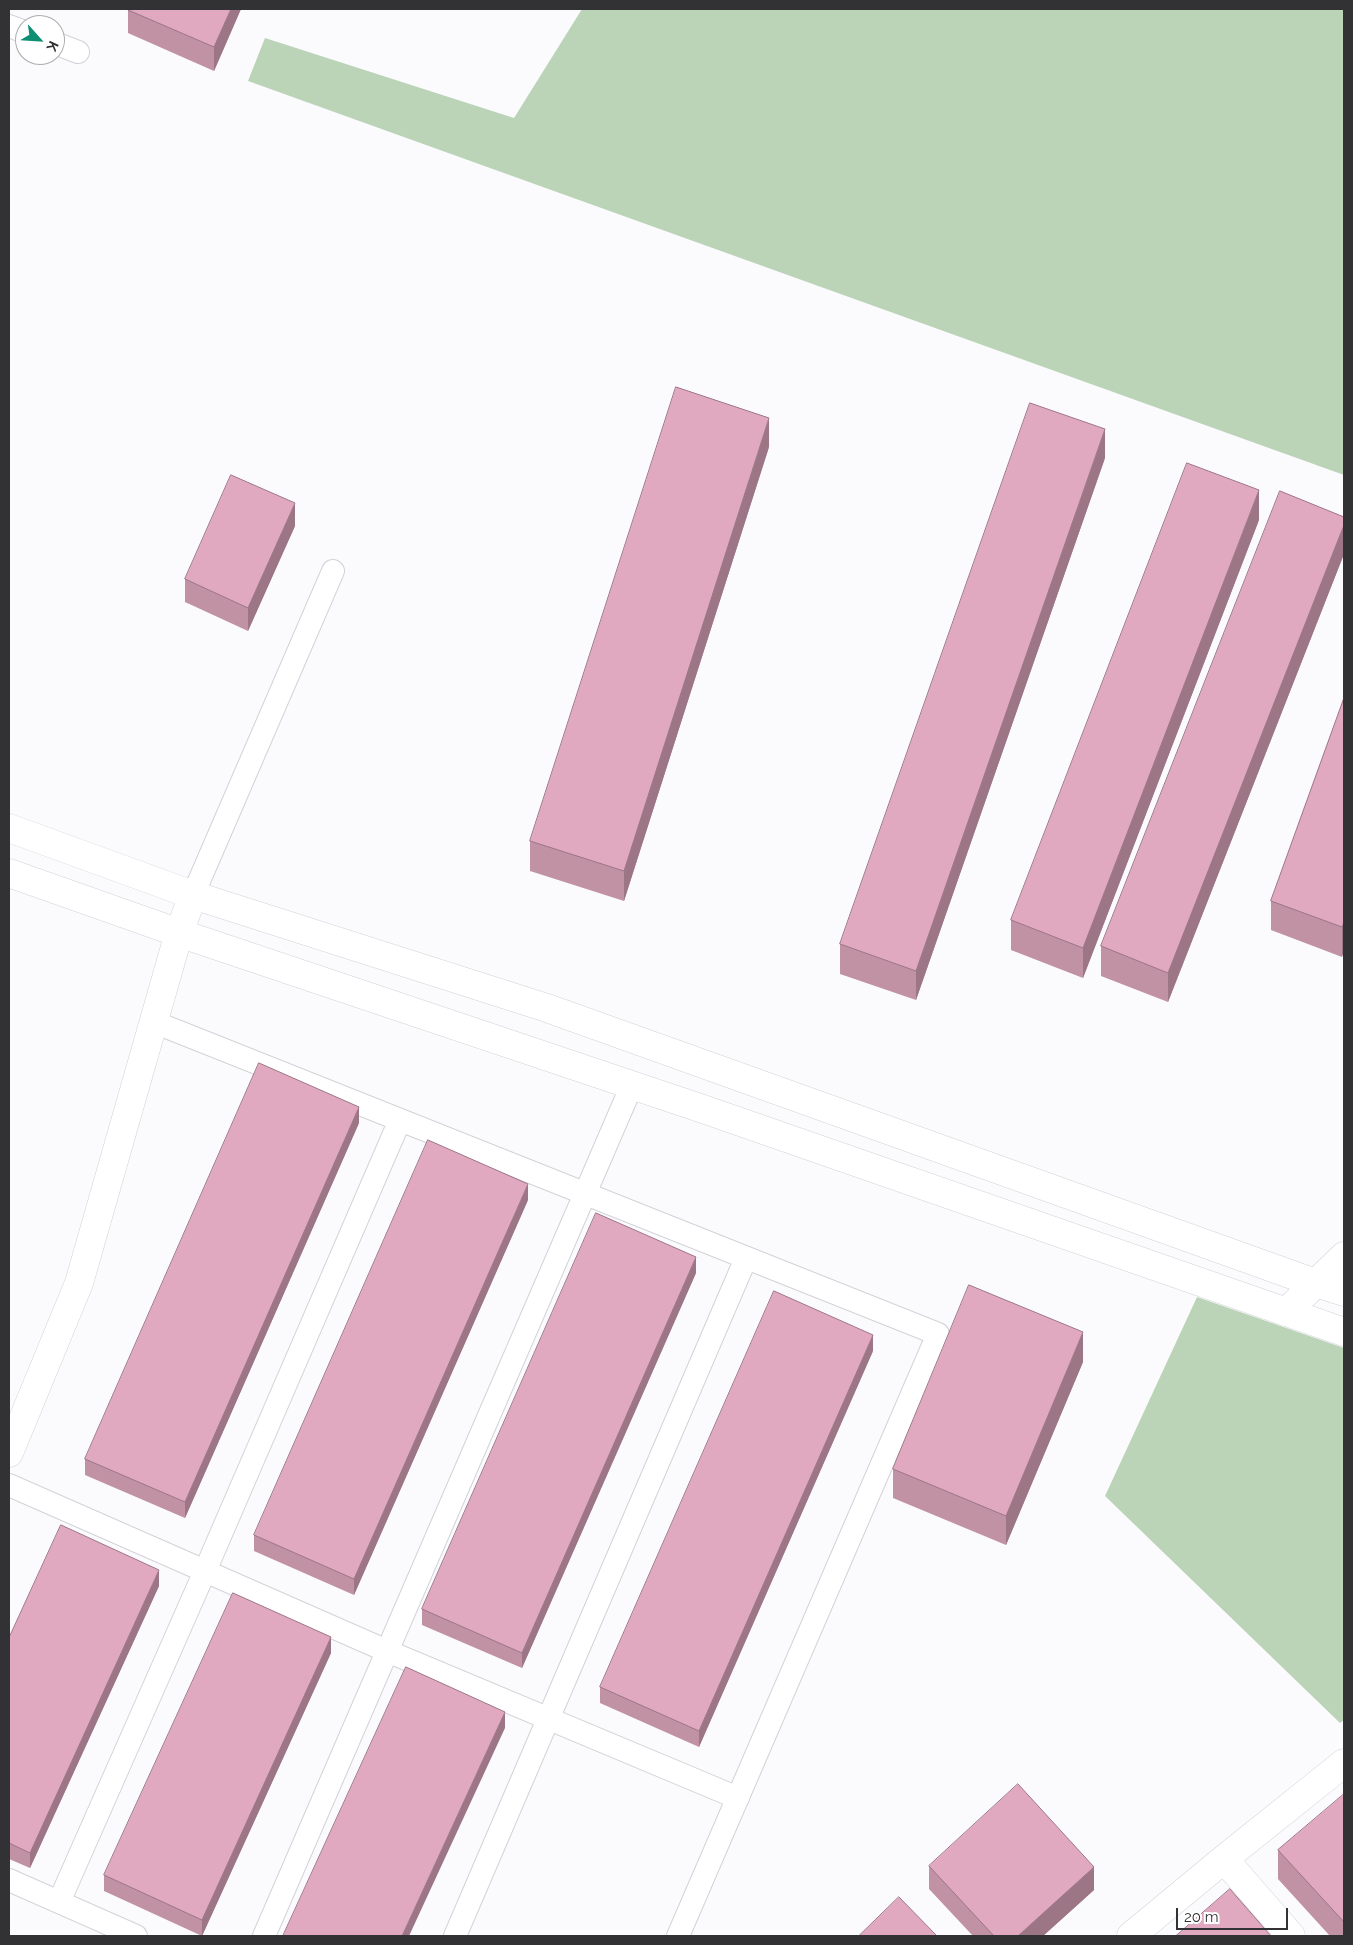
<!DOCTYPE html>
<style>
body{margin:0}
#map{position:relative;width:1353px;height:1945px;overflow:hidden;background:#fbfbfe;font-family:Raleway,sans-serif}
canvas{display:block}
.frame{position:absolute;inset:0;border:10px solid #323235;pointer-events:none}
.north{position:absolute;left:15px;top:15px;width:50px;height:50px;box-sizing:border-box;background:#fff;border:1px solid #adadae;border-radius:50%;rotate:116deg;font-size:14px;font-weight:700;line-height:20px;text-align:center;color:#323235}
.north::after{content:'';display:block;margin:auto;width:18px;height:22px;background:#0e8e73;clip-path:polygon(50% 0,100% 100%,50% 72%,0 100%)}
.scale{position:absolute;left:1176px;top:1908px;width:112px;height:22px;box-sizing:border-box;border:2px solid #323235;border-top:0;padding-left:6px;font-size:15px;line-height:18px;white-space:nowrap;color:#323235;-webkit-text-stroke:4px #fff;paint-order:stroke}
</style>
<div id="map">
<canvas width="1353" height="1945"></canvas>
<div class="frame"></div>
<div class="north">K</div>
<div class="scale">20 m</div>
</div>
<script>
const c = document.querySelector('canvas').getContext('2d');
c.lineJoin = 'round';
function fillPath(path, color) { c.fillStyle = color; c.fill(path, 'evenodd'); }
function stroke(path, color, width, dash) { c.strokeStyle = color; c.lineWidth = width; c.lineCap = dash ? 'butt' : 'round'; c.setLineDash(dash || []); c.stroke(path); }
fillPath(new Path2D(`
 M582,9H1344V475L248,81L265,38L514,118Z
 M1197,1297L1344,1348V1720L1340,1723L1105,1496Z`), '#bbd4b7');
const lane = new Path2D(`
 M9,26L25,32
 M55,43L78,52
 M193,895L333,571
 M154,1022L938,1334L678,1936
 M9,1485L387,1651L738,1798
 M9,1880L136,1936
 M59,1902L205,1571L400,1120
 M264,1936L632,1085
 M455,1936L746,1258`);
const street = new Path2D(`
 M1286,1312L1344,1256
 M9,1453L79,1283L179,933L193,895
 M1224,1859L1291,1936
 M1131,1936L1224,1859L1344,1763`);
const secondary = new Path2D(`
 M9,828L193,895L547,1008L1315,1283L1344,1292
 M9,873L179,933L706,1110L1344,1332`);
stroke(lane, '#d3d2d8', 24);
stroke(street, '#d3d2d8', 29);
stroke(secondary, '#d3d2d8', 29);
stroke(lane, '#fff', 22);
stroke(street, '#fff', 28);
stroke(secondary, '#fff', 28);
fillPath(new Path2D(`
 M241,9L214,71L128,33V10Z
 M769,447L624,901L530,871V841Z
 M1105,458L916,1000L840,974V944Z
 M1344,517V554L1168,1002L1101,976V946Z
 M1259,520L1083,978L1011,950V920Z
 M295,526L248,631L185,602V579Z
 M1344,698L1342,957L1271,930V901Z
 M359,1123L185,1518L85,1475V1459Z
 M528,1200L354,1595L254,1551V1535Z
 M696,1273L522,1668L422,1625V1609Z
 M873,1351L699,1747L600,1703V1687Z
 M1083,1362L1006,1545L893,1498V1469Z
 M159,1586L30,1868L9,1859V1638Z
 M331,1653L202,1936L104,1891V1875Z
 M1344,1796V1936H1330L1278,1879V1850Z
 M929,1866L1094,1890L1043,1936H973L929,1889Z`), '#c191a4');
fillPath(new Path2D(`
 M231,9H241L214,71V47Z
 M769,418V447L624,901V871Z
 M1105,429V458L916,1000V971Z
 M1259,490V520L1083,978V948Z
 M295,503V526L248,631V608Z
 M1344,525V554L1168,1002V973Z
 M1344,922V952L1342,957V927Z
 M359,1107V1123L185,1518V1502Z
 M528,1184V1200L354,1595V1579Z
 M696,1257V1273L522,1668V1653Z
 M1083,1332V1362L1006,1545V1516Z
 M873,1335V1351L699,1747V1731Z
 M159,1570V1586L30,1868V1853Z
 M331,1637V1653L202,1936V1920Z
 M505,1712V1728L409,1936H402Z
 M1094,1867V1890L1043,1936H1018Z`), '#9d7686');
const building = new Path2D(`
 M128,9H231L214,47L128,10Z
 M676,387L769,418L624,871L530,841Z
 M1030,403L1105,429L916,971L840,944Z
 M1187,463L1259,490L1083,948L1011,920Z
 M231,475L295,503L248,608L185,579Z
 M1280,491L1344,517V525L1168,973L1101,946Z
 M1344,698V922L1342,927L1271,901Z
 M259,1063L359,1107L185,1502L85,1459Z
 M428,1140L528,1184L354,1579L254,1535Z
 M596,1213L696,1257L522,1653L422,1609Z
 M969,1285L1083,1332L1006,1516L893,1469Z
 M774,1291L873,1335L699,1731L600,1687Z
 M61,1525L159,1570L30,1853L9,1843V1638Z
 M233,1593L331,1637L202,1920L104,1875Z
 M406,1667L505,1712L402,1936H283Z
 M1018,1784L1094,1867L1018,1936H994L929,1866Z
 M1343,1795L1344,1796V1922L1278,1850Z
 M1230,1889L1271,1936H1176Z
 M899,1897L937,1936H859Z`);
fillPath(building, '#e0a9bf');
stroke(building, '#9d7686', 1);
</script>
